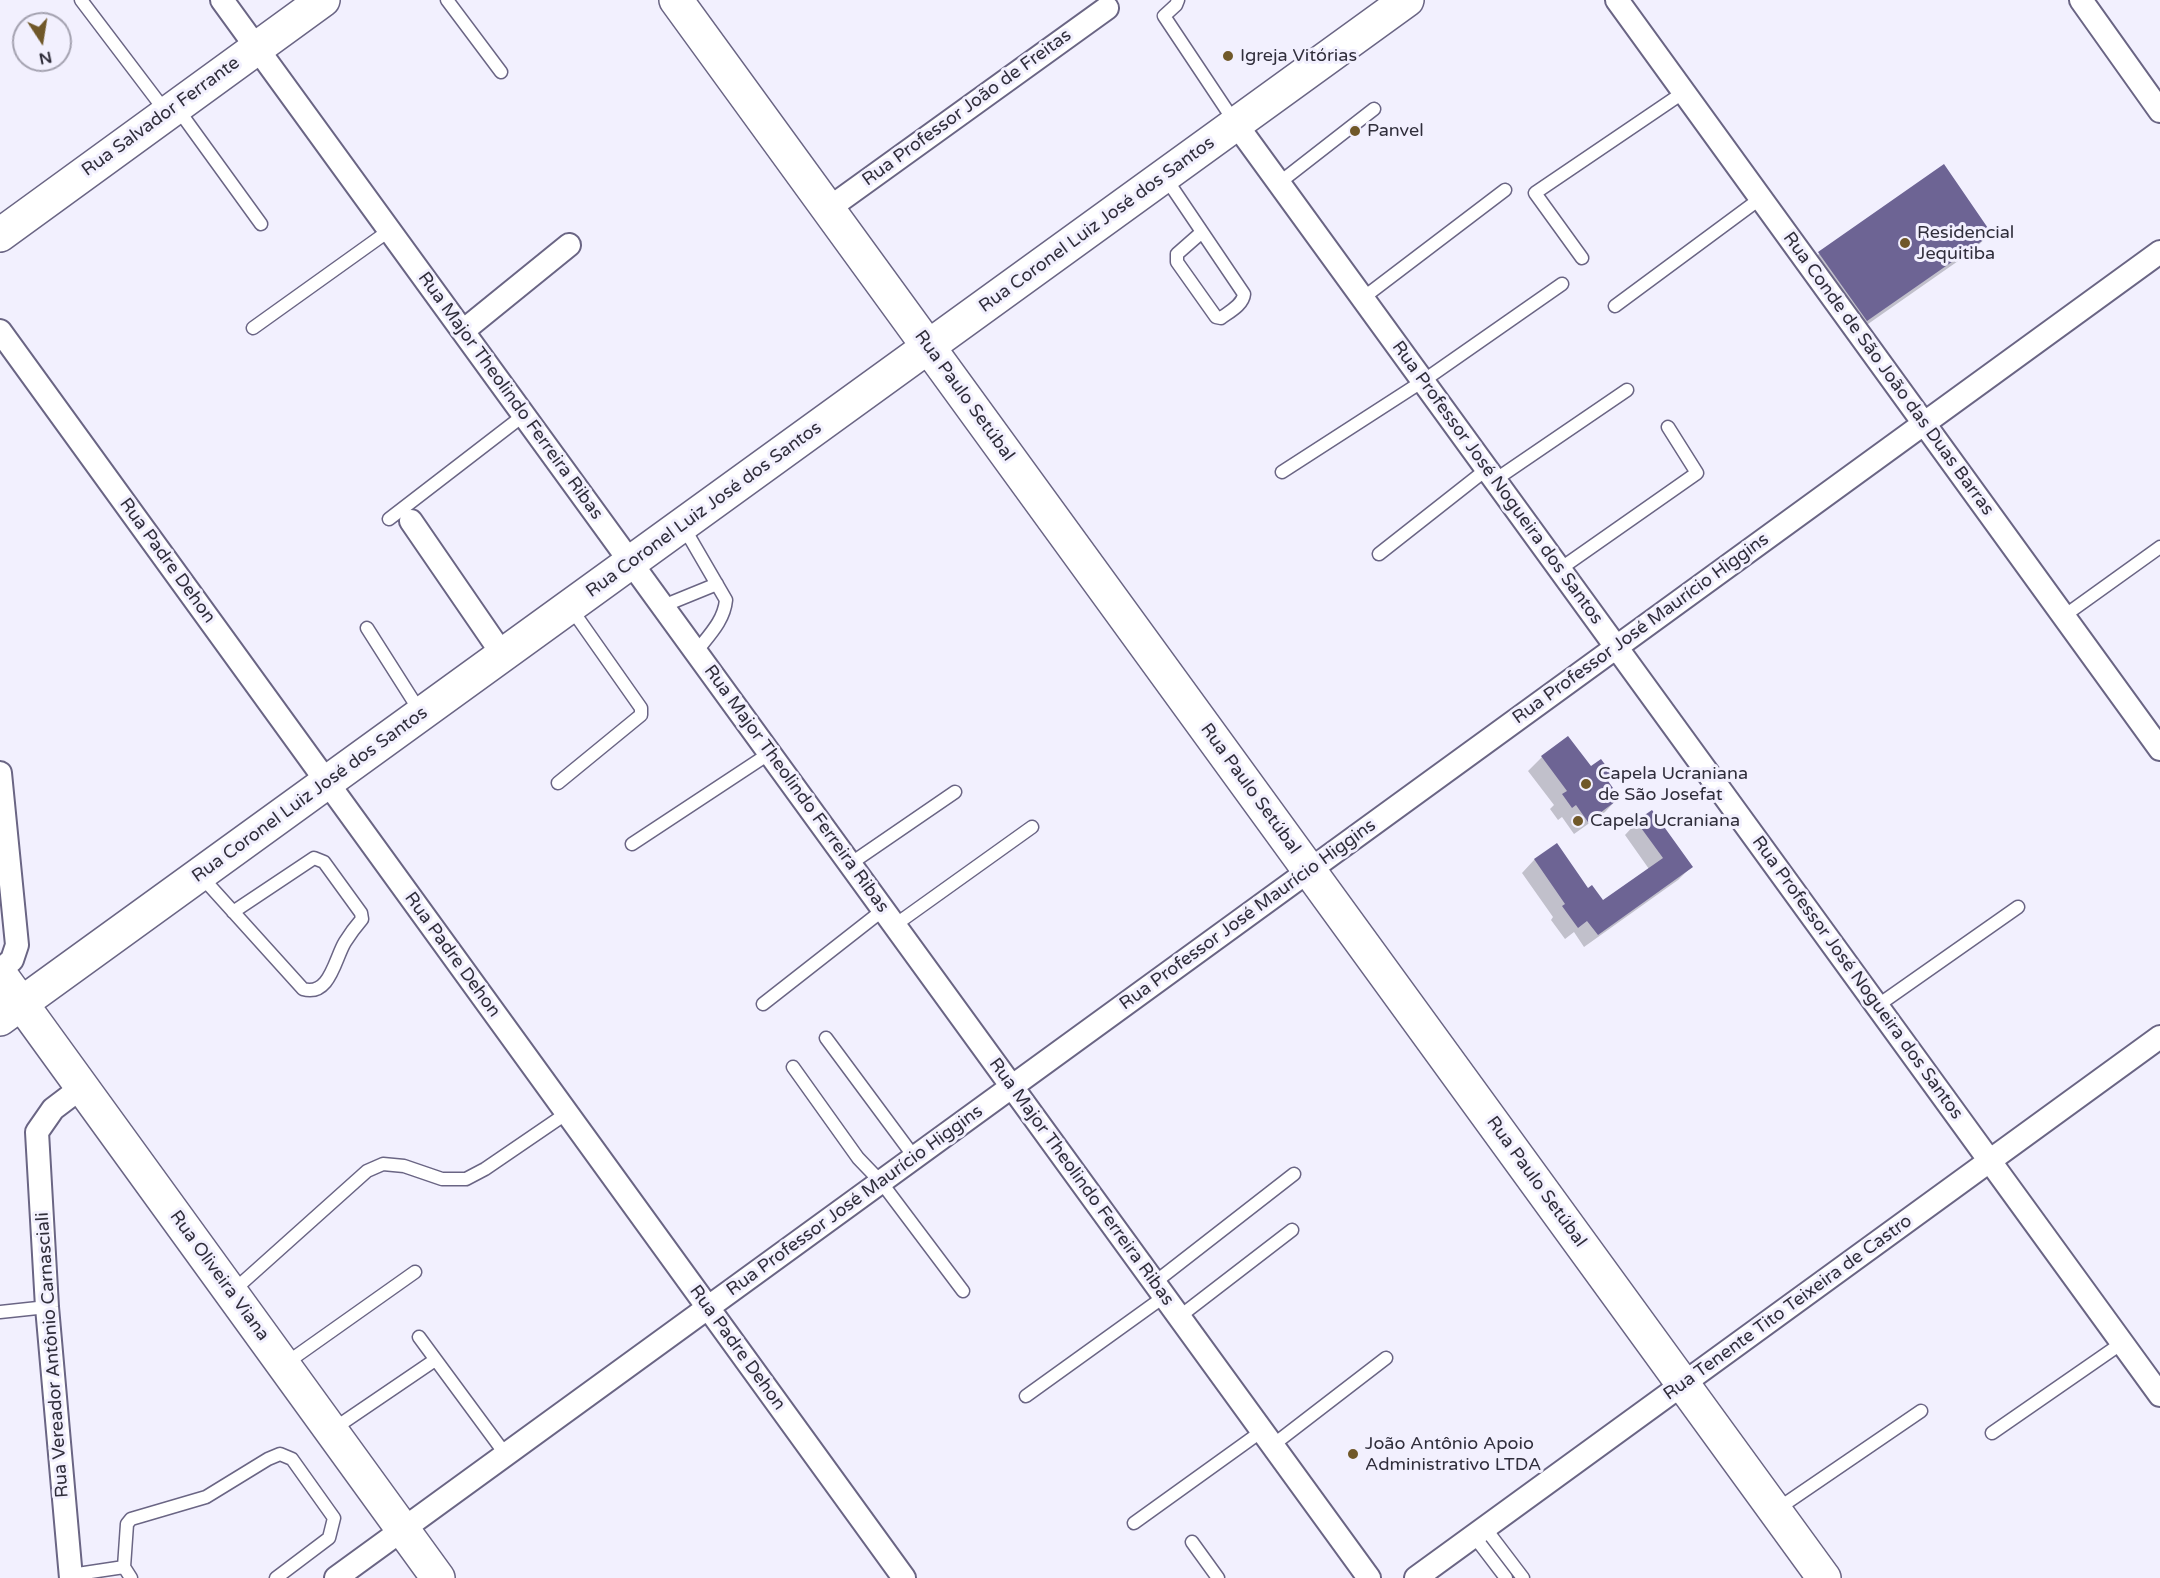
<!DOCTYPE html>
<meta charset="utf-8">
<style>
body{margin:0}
#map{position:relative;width:2160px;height:1578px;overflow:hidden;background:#f2f0fe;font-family:"Varela Round",sans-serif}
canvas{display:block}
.north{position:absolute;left:12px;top:12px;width:60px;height:60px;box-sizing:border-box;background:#f2f0fe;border:2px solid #a4a2b0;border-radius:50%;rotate:168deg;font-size:16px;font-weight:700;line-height:24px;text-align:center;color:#302e3b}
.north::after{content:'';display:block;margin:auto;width:21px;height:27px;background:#705829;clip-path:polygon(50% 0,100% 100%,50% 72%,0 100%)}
</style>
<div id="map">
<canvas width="2160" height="1578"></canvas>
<div class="north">N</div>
</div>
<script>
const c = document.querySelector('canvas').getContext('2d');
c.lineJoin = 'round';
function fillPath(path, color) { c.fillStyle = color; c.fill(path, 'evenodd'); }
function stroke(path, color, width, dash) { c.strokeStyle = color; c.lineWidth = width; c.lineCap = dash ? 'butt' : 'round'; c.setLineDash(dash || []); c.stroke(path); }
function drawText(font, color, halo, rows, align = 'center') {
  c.font = font + ' "Varela Round",sans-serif'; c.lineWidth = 6; c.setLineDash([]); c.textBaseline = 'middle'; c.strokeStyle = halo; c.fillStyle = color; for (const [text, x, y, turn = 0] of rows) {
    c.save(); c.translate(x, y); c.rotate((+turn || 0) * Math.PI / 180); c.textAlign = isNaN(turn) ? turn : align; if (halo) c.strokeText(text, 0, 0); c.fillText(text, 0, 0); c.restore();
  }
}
fillPath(new Path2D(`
 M1990,234L1971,252L1848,338L1801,272L1819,254Z
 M1542,757L1591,769L1604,779L1618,798L1605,812L1574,834L1562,817L1558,820L1550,809L1554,805L1528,771Z
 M1637,822L1691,867L1678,880L1584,947L1574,932L1565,939L1551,920L1553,917L1522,873L1534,860L1556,845L1588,890L1603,902L1649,869L1625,835Z`), '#0003');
fillPath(new Path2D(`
 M1944,164L1992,234L1867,321L1818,252Z
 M1568,736L1591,766L1601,759L1612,774L1606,778L1620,798L1588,822L1576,805L1572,808L1562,794L1567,791L1541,756Z
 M1652,810L1693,867L1598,935L1587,921L1578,928L1562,906L1565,904L1534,859L1557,843L1588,888L1592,885L1603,900L1663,858L1636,821Z`), '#6d6494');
const service = new Path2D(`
 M81,0L166,112
 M447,0L501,72
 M1178,0L1176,5L1164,16L1236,124
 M177,108L261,224
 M1165,177L1244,294C1243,305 1229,312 1221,318L1216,317L1177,262V254L1202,232
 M1279,183L1374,109
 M1582,258L1535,193L1684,92
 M1363,298L1505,190
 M1615,306L1761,198
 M253,328L390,230
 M1282,472L1423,381L1562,284
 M1495,480L1627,390
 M389,519L524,415
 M683,526L726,600C724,621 709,635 696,652
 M1379,554L1487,469
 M1560,569L1697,473L1668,427
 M663,606L717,584
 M2064,616L2160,547
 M367,628L421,713
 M558,783L641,715V708L570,607
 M632,844L770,753
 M850,864L955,792
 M200,875L303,989C330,997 335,958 345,942C350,934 356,926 362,919L361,913L324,862L314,858L233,912
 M895,925L1032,827
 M763,1004L883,910
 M1877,1006L2018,907
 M826,1038L915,1158
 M793,1067L858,1158L881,1182L963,1291
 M1154,1283L1294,1174
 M233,1291L367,1171L383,1164L404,1166L442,1179H466L485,1169L567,1113
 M0,1312L47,1307
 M1179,1317L1292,1230
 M419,1337L506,1455
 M285,1364L415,1272
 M1026,1396L1165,1296
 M332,1430L435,1360
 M1992,1433L2122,1343
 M1273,1445L1386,1358
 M1776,1510L1921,1411
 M1134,1523L1262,1431
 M1485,1528L1523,1578
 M1474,1536L1506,1578
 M1192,1542L1218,1578
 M71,1575L124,1567
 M131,1578L124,1567L127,1524L131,1519L206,1497L268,1459L280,1454L292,1459L334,1518L329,1538L276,1578`);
const minor = new Path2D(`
 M222,0L1369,1578
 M1617,0L2160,749
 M2081,0L2160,111
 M1236,124L2160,1395
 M828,209L1107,8
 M0,331L904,1578
 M463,331L569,245
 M411,521L503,655
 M0,773L17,945L12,960L0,970
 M71,1578L47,1307L37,1132L53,1109L82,1087
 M336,1578L2160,252
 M1416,1578L2160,1037`);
const secondary = new Path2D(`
 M676,0L1824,1578
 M0,235L323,0
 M0,974L438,1578
 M0,1019L1407,0`);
stroke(service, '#6a6584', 15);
stroke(minor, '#6a6584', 26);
stroke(secondary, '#6a6584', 36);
stroke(service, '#fff', 12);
stroke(minor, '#fff', 22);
stroke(secondary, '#fff', 33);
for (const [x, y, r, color] of [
 [1228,56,6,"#705829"],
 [1355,131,6,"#705829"],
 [1905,243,6,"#705829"],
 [1586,784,6,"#705829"],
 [1578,821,6,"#705829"],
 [1353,1454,6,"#705829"]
]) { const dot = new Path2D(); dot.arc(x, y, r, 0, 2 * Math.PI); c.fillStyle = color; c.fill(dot); stroke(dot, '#f2f0fe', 2); }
drawText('18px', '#302e3b', '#f2f0fe', [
 ["Igreja Vitórias",1240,56],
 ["Panvel",1367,131],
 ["Residencial",1917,233],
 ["Jequitiba",1917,254],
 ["Capela Ucraniana",1598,774],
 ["de São Josefat",1598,795],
 ["Capela Ucraniana",1590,821],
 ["João Antônio Apoio",1365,1444],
 ["Administrativo LTDA",1365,1465]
], 'left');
drawText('18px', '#302e3b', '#f2f0fe', [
 ["Rua Professor João de Freitas",967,108,-36],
 ["Rua Salvador Ferrante",161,117,-36],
 ["Rua Coronel Luiz José dos Santos",1097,225,-36],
 ["Rua Conde de São João das Duas Barras",1888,374,54],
 ["Rua Major Theolindo Ferreira Ribas",510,396,54],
 ["Rua Paulo Setúbal",964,396,54],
 ["Rua Professor José Nogueira dos Santos",1497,483,54],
 ["Rua Coronel Luiz José dos Santos",704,510,-36],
 ["Rua Padre Dehon",167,561,54],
 ["Rua Professor José Maurício Higgins",1641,629,-36],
 ["Rua Major Theolindo Ferreira Ribas",796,789,54],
 ["Rua Paulo Setúbal",1250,789,54],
 ["Rua Coronel Luiz José dos Santos",310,795,-36],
 ["Rua Professor José Maurício Higgins",1248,915,-36],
 ["Rua Padre Dehon",452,955,54],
 ["Rua Professor José Nogueira dos Santos",1857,978,54],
 ["Rua Major Theolindo Ferreira Ribas",1081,1182,54],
 ["Rua Paulo Setúbal",1536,1182,54],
 ["Rua Professor José Maurício Higgins",855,1201,-36],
 ["Rua Oliveira Viana",219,1276,54],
 ["Rua Tenente Tito Teixeira de Castro",1788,1308,-36],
 ["Rua Padre Dehon",737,1348,54],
 ["Rua Vereador Antônio Carnasciali",53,1355,-94]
]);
</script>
